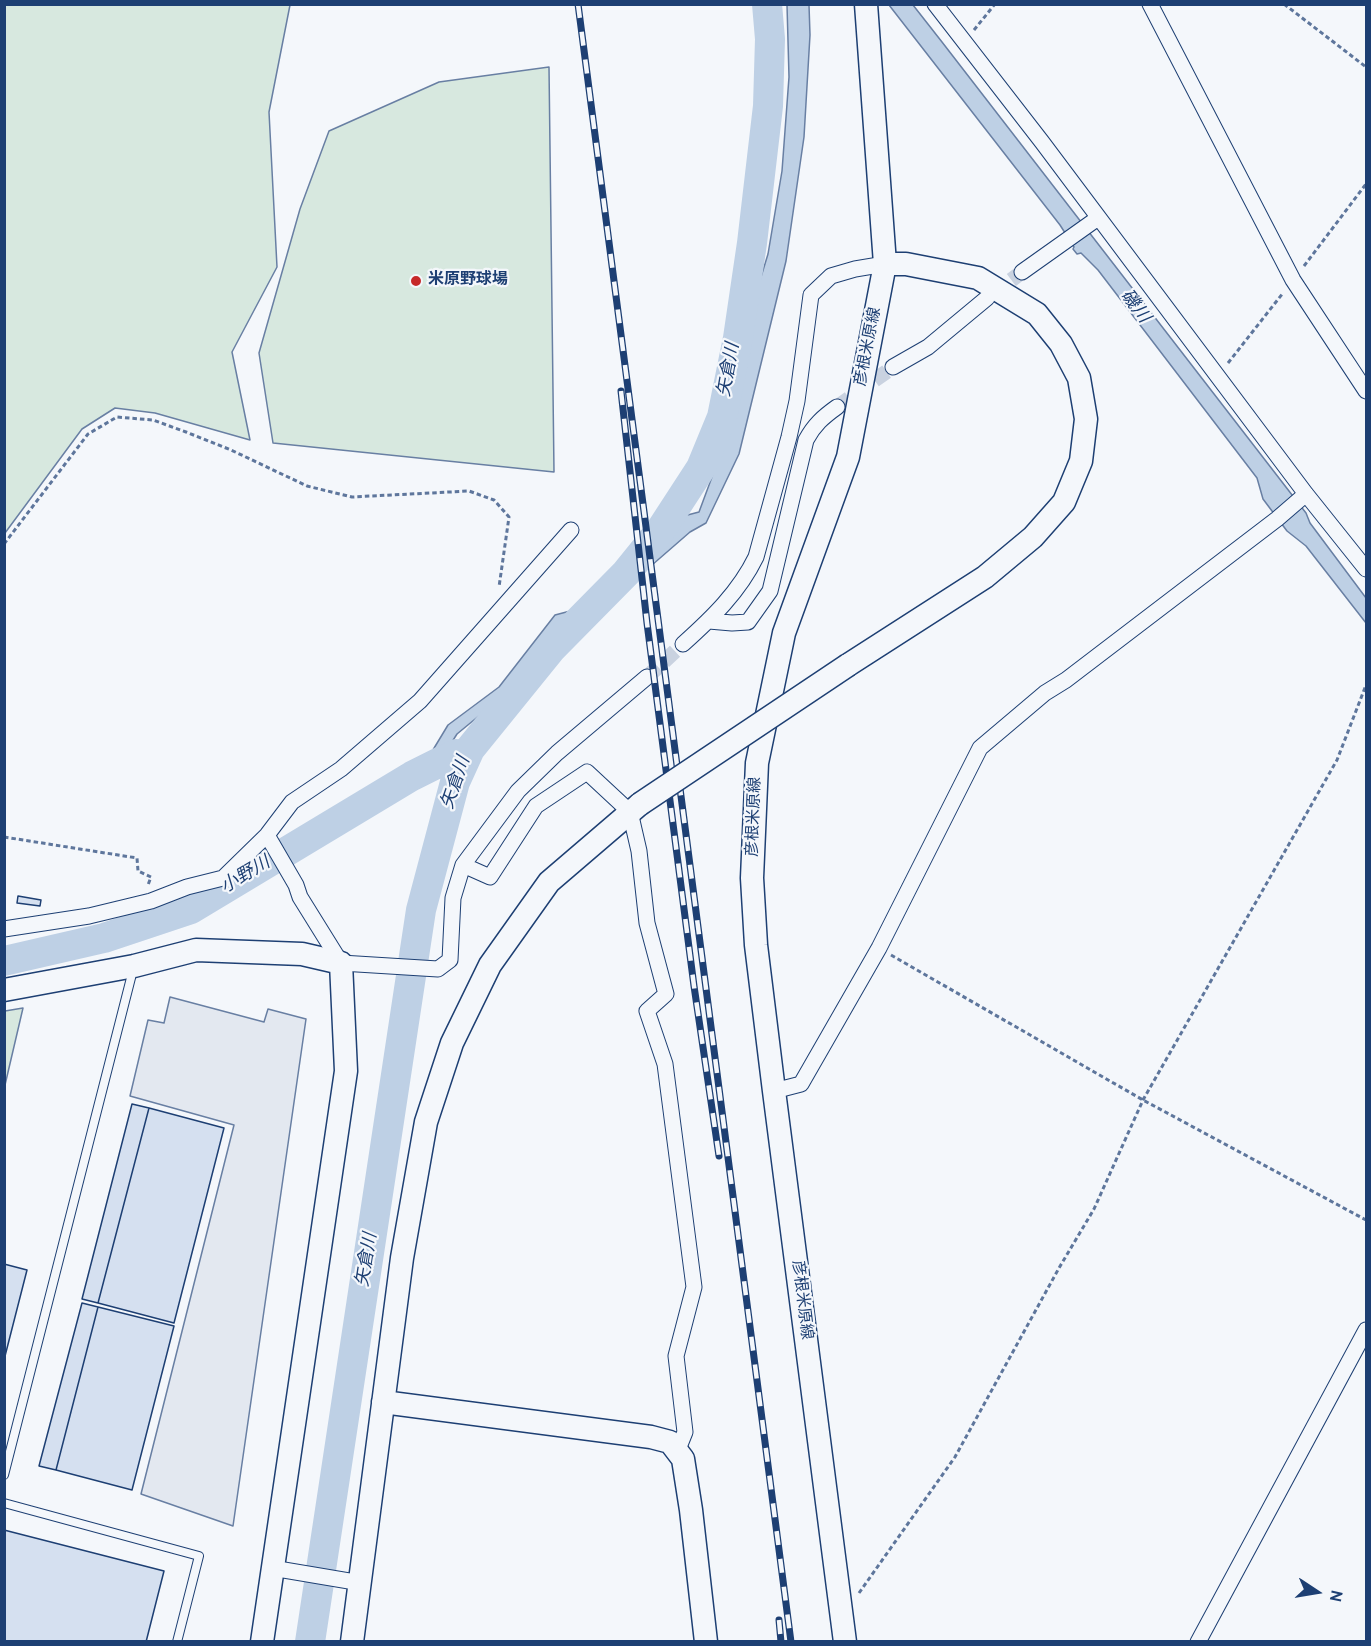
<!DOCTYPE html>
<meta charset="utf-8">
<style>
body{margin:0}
#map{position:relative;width:1371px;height:1646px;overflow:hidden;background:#f4f7fb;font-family:Overpass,sans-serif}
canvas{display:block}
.frame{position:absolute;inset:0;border:6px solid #1d3f73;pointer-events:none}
.north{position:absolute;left:1287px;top:1562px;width:60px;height:60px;-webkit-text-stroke:4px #f4f7fb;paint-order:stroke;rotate:102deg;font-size:16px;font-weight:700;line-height:24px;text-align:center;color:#1d3f73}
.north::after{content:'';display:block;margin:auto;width:21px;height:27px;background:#1d3f73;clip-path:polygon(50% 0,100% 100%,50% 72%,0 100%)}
</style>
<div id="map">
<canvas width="1371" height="1646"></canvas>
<div class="frame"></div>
<div class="north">N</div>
</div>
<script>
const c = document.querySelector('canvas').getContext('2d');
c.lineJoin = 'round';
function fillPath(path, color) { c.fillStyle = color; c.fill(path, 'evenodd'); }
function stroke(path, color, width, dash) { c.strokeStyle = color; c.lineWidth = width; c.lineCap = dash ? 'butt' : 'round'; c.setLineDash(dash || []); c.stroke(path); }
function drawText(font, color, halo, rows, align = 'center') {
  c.font = font + ' Overpass,"Noto Sans JP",sans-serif'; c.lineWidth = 4.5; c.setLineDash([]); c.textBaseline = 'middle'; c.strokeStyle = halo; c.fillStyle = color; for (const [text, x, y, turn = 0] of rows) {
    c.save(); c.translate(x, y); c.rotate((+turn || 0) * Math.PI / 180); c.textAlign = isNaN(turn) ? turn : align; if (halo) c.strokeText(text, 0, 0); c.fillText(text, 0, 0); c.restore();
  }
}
const green = new Path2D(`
 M5,4L290,5L269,112L277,267L232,352L250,440L155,413L115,408L82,429L5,533Z
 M549,67L554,472L273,443L259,353L300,209L329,131L439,82Z
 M23,1008L5,1085V1011Z`);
fillPath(green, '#d7e8df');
stroke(green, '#687fa3', 1.5);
const parking = new Path2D(`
 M170,997L264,1022L268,1009L306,1019L233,1526L141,1494L234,1125L130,1096L148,1020L164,1023Z`);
fillPath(parking, '#e3e8f0');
stroke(parking, '#687fa3', 1.5);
const water = new Path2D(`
 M787,5H809L810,35L804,137L786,261L739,454L706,523L690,532L583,625L559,635L508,697L480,715L457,734L429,778H416L448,725L499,687L555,615L574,610L591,591L611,583L676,518L699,512L722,450L749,351L750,313L768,254L782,171L789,77Z
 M889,5H913L942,42L1306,513L1310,523L1366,598V623L1306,546L1287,531L1263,499L1257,478L1098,270L1081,253L1077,254L1073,249L1074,247L1060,225Z`);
fillPath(water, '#bed0e5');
stroke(water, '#687fa3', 1.5);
stroke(new Path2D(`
 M4,961L104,938L191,909L412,776L456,754
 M310,1642L421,910L455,782L470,749L551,649L626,573L660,531L701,468L722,417L738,338L752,243L768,106L770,39L767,4`), '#bed0e5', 30);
const building = new Path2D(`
 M18,896L41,900L40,906L17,903Z
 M132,1104L149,1108L98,1303L82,1299Z
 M149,1108L224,1128L174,1323L98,1303Z
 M4,1264L27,1270L4,1360Z
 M82,1303L98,1307L56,1470L39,1466Z
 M98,1307L174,1326L132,1490L56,1470Z
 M4,1530L164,1571L146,1642H4Z`);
fillPath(building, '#d5e0f0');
stroke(building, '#1d3f73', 1.5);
stroke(new Path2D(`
 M993,294L1022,272
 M837,407L893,367
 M647,677L683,644`), '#c9d2e0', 15, [15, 8]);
const lane = new Path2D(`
 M4,1475L133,970
 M4,1503L199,1556L177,1642`);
const street = new Path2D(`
 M935,4L1042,142L1306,494L1366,569
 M1150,4L1293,280L1366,391
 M1022,272L1098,218
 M893,367L928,347L987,298
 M709,621L732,623L748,622L770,591L806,440C814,425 823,417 837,407
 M683,644C712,618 739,592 756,557L789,437L797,401L811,295L831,276L855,269L885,264
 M267,835L296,885L300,897L341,963L438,969L450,960L453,898L463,865L518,791L557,753L647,677
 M463,865L490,877L536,806L587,772L630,812L639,851L647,923L666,994L647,1011L665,1064L694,1287L676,1356L685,1432L677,1452
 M4,929L89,916L151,901L187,887L223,878L267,835L292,802L341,769L420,701L571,530
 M774,1091L801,1084L879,948L980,748L1045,693L1066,680L1277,519L1306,494
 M272,1568L361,1583
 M1198,1642L1366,1330`);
const secondary = new Path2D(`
 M848,665L985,577L1033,537L1064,502L1081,461L1086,419L1079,378L1061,344L1037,314L978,278L906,264H885
 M4,990L134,966L196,950L302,954L341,963L346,1071L262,1642
 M383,1402L651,1437L670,1442L683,1459L691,1510L706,1642
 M352,1642L402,1258L426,1122L452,1043L490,965L549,882L640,804
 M845,1642L774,1091L756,945L752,878L757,763L784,633L848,457L885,264L866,4`);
stroke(lane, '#1d3f73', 10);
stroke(street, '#1d3f73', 17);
stroke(secondary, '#1d3f73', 25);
stroke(new Path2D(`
 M1284,4L1366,67
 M974,30L995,4
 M1304,266L1366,184
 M1228,363L1283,293
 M4,544L88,434L117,417L153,420L186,432L231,450L307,486L352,497L469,491L494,500L509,517L499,587
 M4,837L137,858L138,871L151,877L148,885
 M891,955L1143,1100L1366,1220
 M859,1593L955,1457L1059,1268L1094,1209L1143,1100L1337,760L1366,685`), '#5e769c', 3, [4.5, 3]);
stroke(lane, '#f4f7fb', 8);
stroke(street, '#f4f7fb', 15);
stroke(secondary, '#f4f7fb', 22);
const rail = new Path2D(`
 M578,4L791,1642
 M621,391L647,623L694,986L719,1156
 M779,1620L781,1642`);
stroke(rail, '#1d3f73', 7);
stroke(rail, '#f4f7fb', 4.5, [14]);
const secondaryBridge = new Path2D(`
 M640,804L848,665`);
stroke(secondaryBridge, '#1d3f73', 25, []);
stroke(secondaryBridge, '#f4f7fb', 22);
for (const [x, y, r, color] of [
 [416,281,6,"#c62828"]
]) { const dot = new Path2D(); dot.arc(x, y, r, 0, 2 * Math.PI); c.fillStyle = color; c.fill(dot); stroke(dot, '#f4f7fb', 2); }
drawText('bold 16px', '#1d3f73', '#f4f7fb', [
 ["米原野球場",428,281]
], 'left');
drawText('16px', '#1d3f73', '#f4f7fb', [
 ["彦根米原線",869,347,-79],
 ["彦根米原線",755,817,-88],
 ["彦根米原線",801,1300,83]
]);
drawText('italic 18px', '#1d3f73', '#f4f7fb', [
 ["磯川",1134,307,53],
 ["矢倉川",730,370,-80],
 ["矢倉川",457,783,-71],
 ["小野川",246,876,-31],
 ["矢倉川",368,1260,-81]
]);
</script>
